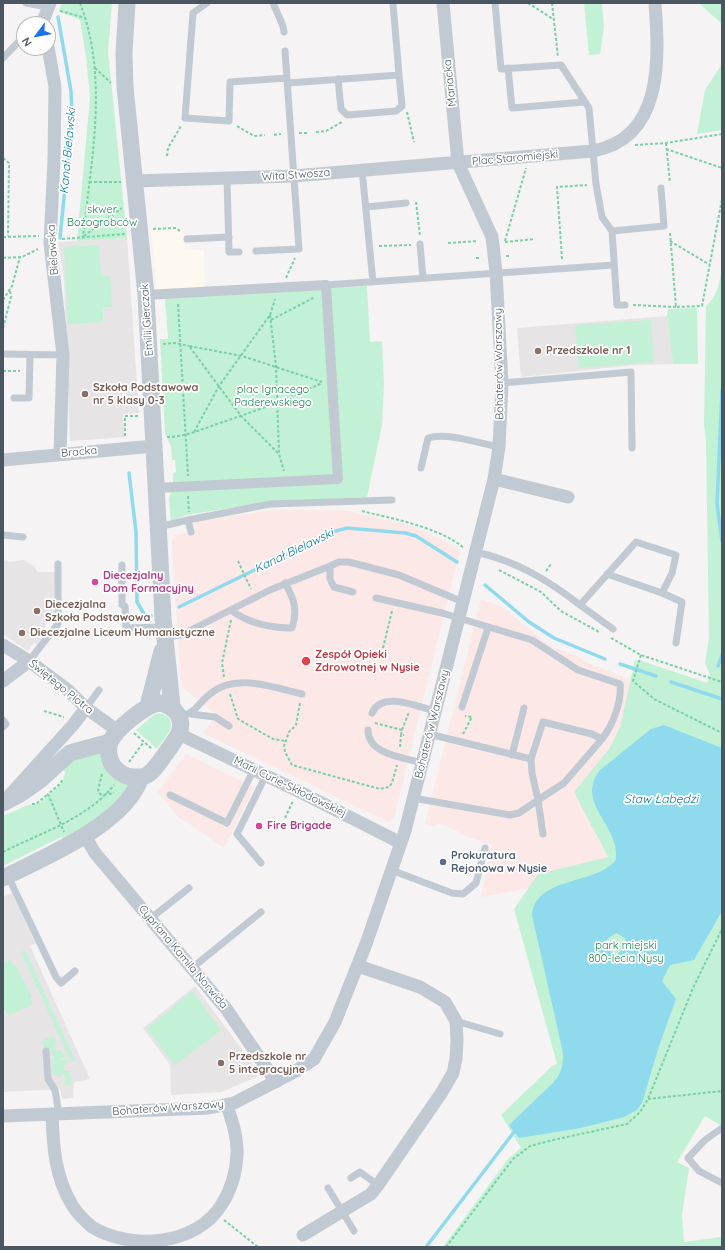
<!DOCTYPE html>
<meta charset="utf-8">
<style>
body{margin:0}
#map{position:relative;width:725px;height:1250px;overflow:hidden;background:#f5f3f3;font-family:Quicksand,sans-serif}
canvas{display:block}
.frame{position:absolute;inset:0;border:4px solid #4a5661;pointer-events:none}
.north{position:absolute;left:16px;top:16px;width:40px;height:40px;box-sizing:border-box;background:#fff;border:1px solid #b7bbc0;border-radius:50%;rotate:238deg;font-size:11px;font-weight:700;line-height:16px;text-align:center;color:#4a5661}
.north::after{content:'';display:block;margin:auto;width:14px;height:18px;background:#1a73e8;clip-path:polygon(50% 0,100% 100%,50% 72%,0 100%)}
</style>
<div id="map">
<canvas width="725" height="1250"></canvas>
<div class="frame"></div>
<div class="north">N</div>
</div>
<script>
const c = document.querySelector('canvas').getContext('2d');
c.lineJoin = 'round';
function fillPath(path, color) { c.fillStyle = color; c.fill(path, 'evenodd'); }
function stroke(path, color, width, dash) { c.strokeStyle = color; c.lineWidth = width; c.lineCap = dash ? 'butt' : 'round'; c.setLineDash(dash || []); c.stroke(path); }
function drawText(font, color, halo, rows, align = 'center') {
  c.font = font + ' Quicksand,sans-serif'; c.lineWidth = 3.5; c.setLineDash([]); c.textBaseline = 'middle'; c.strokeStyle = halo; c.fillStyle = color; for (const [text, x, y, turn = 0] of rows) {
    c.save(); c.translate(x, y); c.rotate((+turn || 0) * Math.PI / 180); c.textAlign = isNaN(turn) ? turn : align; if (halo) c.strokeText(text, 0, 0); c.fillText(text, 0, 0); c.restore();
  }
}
fillPath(new Path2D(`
 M183,229L185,250H204L205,288L157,291L151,230Z`), '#fdf9ef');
fillPath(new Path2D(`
 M127,238L139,413L123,414L125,437L70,441L64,281L58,242Z
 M667,316L673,364L635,365L521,377L517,328Z
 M6,560L9,562L24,560L34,566L38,572H55L54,613L38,636L42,638L37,645L34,642L28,651L3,634V562Z
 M12,893L36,943L30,946L90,1079L74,1082L73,1098L62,1099L60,1089L3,1092V897Z
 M195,986L258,1071L257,1077L221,1092L171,1095L170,1065L143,1028Z`), '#e6e4e5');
fillPath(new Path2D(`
 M272,510H344L409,525L453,545L460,550L394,817L389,822L203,733L217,715L181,686L172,541L175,535L195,531V522Z
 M481,599L504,608L551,647L578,656L586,662L629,679V692L620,727L609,749L595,769L598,839L608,857L539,874L529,888L481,897L492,845L460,834L458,831L440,824L435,826L425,824Z
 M186,754L254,787L224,848L184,820H181L158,792Z`), '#fce8e6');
fillPath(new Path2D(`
 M62,3H112L108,51L127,238L77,241L90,97L86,57L80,20L59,11Z
 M584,3H602L604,27L600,54L589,55Z
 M699,3H722V24L702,6Z
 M722,64V130L697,134L705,90Z
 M99,245L101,276H110L112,307H103V322L68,324L64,247Z
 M722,266V1126L705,1116L677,1162L689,1168L682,1215L684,1242L722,1237V1247H443L508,1159L521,1148L501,1115L552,1066L557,1064L514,909L538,874L608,857L574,792L609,749L620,727L635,660L642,661L707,683L710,675L705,663L709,638L706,442L704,423L706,306C718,296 720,281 722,266Z
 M367,286L370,342L382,341L384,385L382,425L367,497L267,502L186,515L171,521L169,499L173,485V473L176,472L175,460H172L171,447L165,432L160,339H168L165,298Z
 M697,308L698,364H673L667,316L668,309Z
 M651,320L654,362L579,368L575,325Z
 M155,714C160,713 164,713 168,717C177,727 163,740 157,749L136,730Z
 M102,752L130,785L112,809L69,839L61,837L3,866V816L28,805L38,804L62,783L65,773L63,768L80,756Z
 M25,950L75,1060L71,1062L21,952Z
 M10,959L13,965H16L32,997L29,998L33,1004L8,1016L5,1010L3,1011V963Z
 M192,991L221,1030L175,1065L147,1029Z
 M53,1037L56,1040V1045L54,1046L57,1051L61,1050L65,1056L59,1060L60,1061L66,1059L68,1062L63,1067L65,1071H70L71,1085H66L64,1073L59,1077L52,1073L53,1064L51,1061L54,1057L49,1048L44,1047L42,1043L44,1039Z`), '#c3f1d5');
fillPath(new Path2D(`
 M664,725L722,748V911L694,960L670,965L662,981L676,999L659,1046L642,1103L637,1110L624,1117L581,1128L519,1138L509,1125L553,1083C562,1073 563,1066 563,1053L532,915C536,876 594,886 616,860C621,826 574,803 600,770L651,729ZM616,933L625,938L626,946L616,955L606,948L605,941Z`), '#90daee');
stroke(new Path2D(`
 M58,17L71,91L72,117L60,238
 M722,390L717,504L722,541
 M129,473L136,532L137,602L144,614L151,616
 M485,585L529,622L554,638L605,659
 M179,607L332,532L347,528L405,533L416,536L457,562
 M620,664L656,676
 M718,666L722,655
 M671,682L722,699
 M426,1247L514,1132`), '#90daee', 3.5);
stroke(new Path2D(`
 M80,3C109,78 91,160 83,237
 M528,3L553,19
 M552,3L558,57
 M60,11L86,18
 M95,68L111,83
 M407,112L414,142
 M237,126L254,136L265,135
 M316,132L326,131L342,122
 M299,133H308
 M274,135L281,134
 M666,143L670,183
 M635,145L666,143L722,134
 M666,149L722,168
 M167,156L168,148L181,126
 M3,158L9,163L8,236
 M89,182H121
 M416,202L420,236
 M153,229L176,228L181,232
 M670,233L676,307L702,306L722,199
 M84,236L122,208
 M3,237L39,236
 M62,239L125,234
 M505,241L526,168
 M670,241L710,265
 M505,242L535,239
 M448,243L478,241
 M379,246L411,245
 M506,256H511
 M3,258L22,257L38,249
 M476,258H480
 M562,259L557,187L587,185
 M286,278L295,258
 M3,300L12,286L20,257
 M178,304L188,476
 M633,305L676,307
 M270,315L275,299
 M271,320L315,297
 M3,328L11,297L10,291
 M163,344L175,343L189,346
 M3,371H20
 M194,432L219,386L270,315L276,366L279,454L284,471
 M125,436V416H138
 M167,437C184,437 200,430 217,424C253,412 288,399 322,383
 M278,453L241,416L189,346L242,356L322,382
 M188,496L189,512
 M362,511C393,519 439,527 464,548
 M238,561L251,589
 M499,570L541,592L561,611L599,632
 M546,571L551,564
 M611,638L641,655L722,682
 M383,648L392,611
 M641,655L633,681L654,699L722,733
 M224,677L222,663L231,620
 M230,694L238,719L273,739L285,741
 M300,703L296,725L289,732L284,746L285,752L292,765L380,789L389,787L392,783L397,765
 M44,711L64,717
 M375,723L402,730L401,735H404
 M402,730L409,712
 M134,733L152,749
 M463,734L472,717L465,716
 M400,747L401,735
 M129,762L143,743
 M102,774L98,790L99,793L102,795L114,793
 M62,780L61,783L48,794L64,832
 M32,804H36L48,794
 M285,818L293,801
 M3,852C40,833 87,819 114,785
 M648,1099L722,1091
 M224,1220L258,1247
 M446,1247L513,1159L530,1146L553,1140L627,1124L640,1112L648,1099L693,988L722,929`), '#7ad0a6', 2, [3, 2]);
stroke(new Path2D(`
 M26,3L48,7
 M207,3L193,13L185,118L229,121L230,82L287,78
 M273,3L283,26L284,32
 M495,3L501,69L561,65L589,108L596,184L602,217L612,231
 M32,24L33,21H43
 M3,58L24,36
 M508,68L512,108L584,102
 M338,79L341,109L347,115L396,111L402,106L399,75
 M288,83L399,75L393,3
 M362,170L373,282
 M227,178L229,252H239
 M366,207L406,203
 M187,239L229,237
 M420,244L423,278
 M256,251L299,249L285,51
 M326,285L614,265
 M625,305H617L612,231L664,226L661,188
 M3,354L63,355
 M502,383L631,372L632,448
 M14,398H29L30,355
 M421,468L428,438C447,432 478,443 499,447
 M188,520L270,504L392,500
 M158,527L188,520L191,532
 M3,535L23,537
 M476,552C516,561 548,580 580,605L636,542L676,555L672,573L662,593
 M122,565V605L125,606L126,628L164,627
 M607,574L662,593L682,602L676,643
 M353,592L334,587L330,579V566L339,562H349L399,575L463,602
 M376,598L442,613L532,640L578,670L620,684C622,701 613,725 602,739L564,783L538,800L532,773L531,759L543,722L592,734L602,739
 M580,605L613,629
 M231,610C247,623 271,628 292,628C298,610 294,599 285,583
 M165,637L181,635L270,590L330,566
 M29,661L58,624V564
 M462,707L488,628
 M86,708L99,690
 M372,713C382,690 418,707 435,711
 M191,714L215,717L229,726
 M179,717C198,712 196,705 210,694C236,672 274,688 302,694
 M3,720L6,724L3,727
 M368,730C368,755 404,757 422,763
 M429,734L531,759
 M512,755L524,708
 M170,795L227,823L254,769
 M413,798L510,815L519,813L538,800L543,834
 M261,863L237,834L266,775
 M391,870L452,893L463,894L476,883L485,848
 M8,876L56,977L61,983L75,971
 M151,918L189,888
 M192,968L261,912
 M456,1021L500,1034
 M46,1051L48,1079L55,1090L59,1114
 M722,1128L705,1140L688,1158L699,1171L722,1183
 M351,1178L360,1172L378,1185
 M328,1188L354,1231`), '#c1cad2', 7);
stroke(new Path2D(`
 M146,295L326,285L338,479L156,488`), '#c1cad2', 10);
stroke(new Path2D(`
 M44,24L43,21L50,3
 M48,47L55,87L54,160L50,243L63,355L60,454
 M134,181L294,176L593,151C664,138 659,58 655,3
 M3,460L154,446
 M494,479L568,497
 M3,645L29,661L69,691L86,708L118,731
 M3,681L29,661
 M179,734L298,791L401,843
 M8,797L73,725L86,708
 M85,836L95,853L227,1010L276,1082
 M52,1114C53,1146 55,1177 72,1205C77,1213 85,1221 92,1227C130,1250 196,1247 222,1204C231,1190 236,1172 237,1155C238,1138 232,1121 227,1105
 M3,1116L209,1108L234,1103L296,1071L314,1059L335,1022L366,944L405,831L494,479L499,447L502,383L496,272L492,237L458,163L443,3
 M303,1235L371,1194L378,1185L442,1092L453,1073L456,1059L457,1041L456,1021L445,1002L420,987L358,966`), '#c1cad2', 13);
stroke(new Path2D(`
 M127,3L124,53L125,87L146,295L163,618L172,706
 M159,703C174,705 185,718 179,733C176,740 170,747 166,753C160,761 154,772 145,776C142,777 137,777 133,777C125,777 120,773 115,768C109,762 107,750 110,742C116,729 145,705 159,703Z
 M148,706L162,651
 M3,803L20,794L40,780L70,753L110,742
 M3,878C45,857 126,824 141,777`), '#c1cad2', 17);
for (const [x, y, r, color] of [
 [538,351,4,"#8d6e63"],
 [85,394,4,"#8d6e63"],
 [95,582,4,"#d1479c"],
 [37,611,4,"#8d6e63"],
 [22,633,4,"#8d6e63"],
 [306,661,5,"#e0444e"],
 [259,826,4,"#d1479c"],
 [443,862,4,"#5c6f8a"],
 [221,1063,4,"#8d6e63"]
]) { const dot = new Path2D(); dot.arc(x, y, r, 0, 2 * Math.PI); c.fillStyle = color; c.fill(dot); stroke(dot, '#fff', 1.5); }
drawText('11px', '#4a5661', '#fff', [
 ["Mariacka",450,83,-96],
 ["Plac Staromiejski",515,158,-5],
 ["Wita Stwosza",296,175,-4],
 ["Bielawska",53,250,-94],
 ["Emilii Gierczak",147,320,-94],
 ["Bohaterów Warszawy",499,364,-91],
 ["Bracka",79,452,-5],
 ["Świętego Piotra",61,687,39],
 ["Bohaterów Warszawy",432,724,-76],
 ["Marii Curie-Skłodowskiej",290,787,26],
 ["Cypriana Kamila Norwida",183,957,50],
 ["Bohaterów Warszawy",168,1108,-4]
]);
drawText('11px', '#17864f', '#fff', [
 ["skwer",102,210],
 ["Bożogrobców",102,223],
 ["plac Ignacego",273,390],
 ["Paderewskiego",273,403],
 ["park miejski",626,946],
 ["800-lecia Nysy",626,959]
]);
drawText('bold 11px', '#785e54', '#fff', [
 ["Przedszkole nr 1",546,351],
 ["Szkoła Podstawowa",93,388],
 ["nr 5 klasy 0-3",93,401],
 ["Diecezjalna",45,605],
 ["Szkoła Podstawowa",45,618],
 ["Diecezjalne Liceum Humanistyczne",30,633],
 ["Przedszkole nr",229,1057],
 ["5 integracyjne",229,1070]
], 'left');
drawText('bold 11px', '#b23c85', '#fff', [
 ["Diecezjalny",103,576],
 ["Dom Formacyjny",103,589],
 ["Fire Brigade",267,826]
], 'left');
drawText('bold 11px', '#be3a42', '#fff', [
 ["Zespół Opieki",315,655],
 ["Zdrowotnej w Nysie",315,668]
], 'left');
drawText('bold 11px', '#4e5e75', '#fff', [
 ["Prokuratura",451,856],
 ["Rejonowa w Nysie",451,869]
], 'left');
drawText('italic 12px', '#0c7c9b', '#fff', [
 ["Kanał Bielawski",68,151,-85],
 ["Kanał Bielawski",294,551,-26],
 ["Staw Łabędzi",661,799]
]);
</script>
